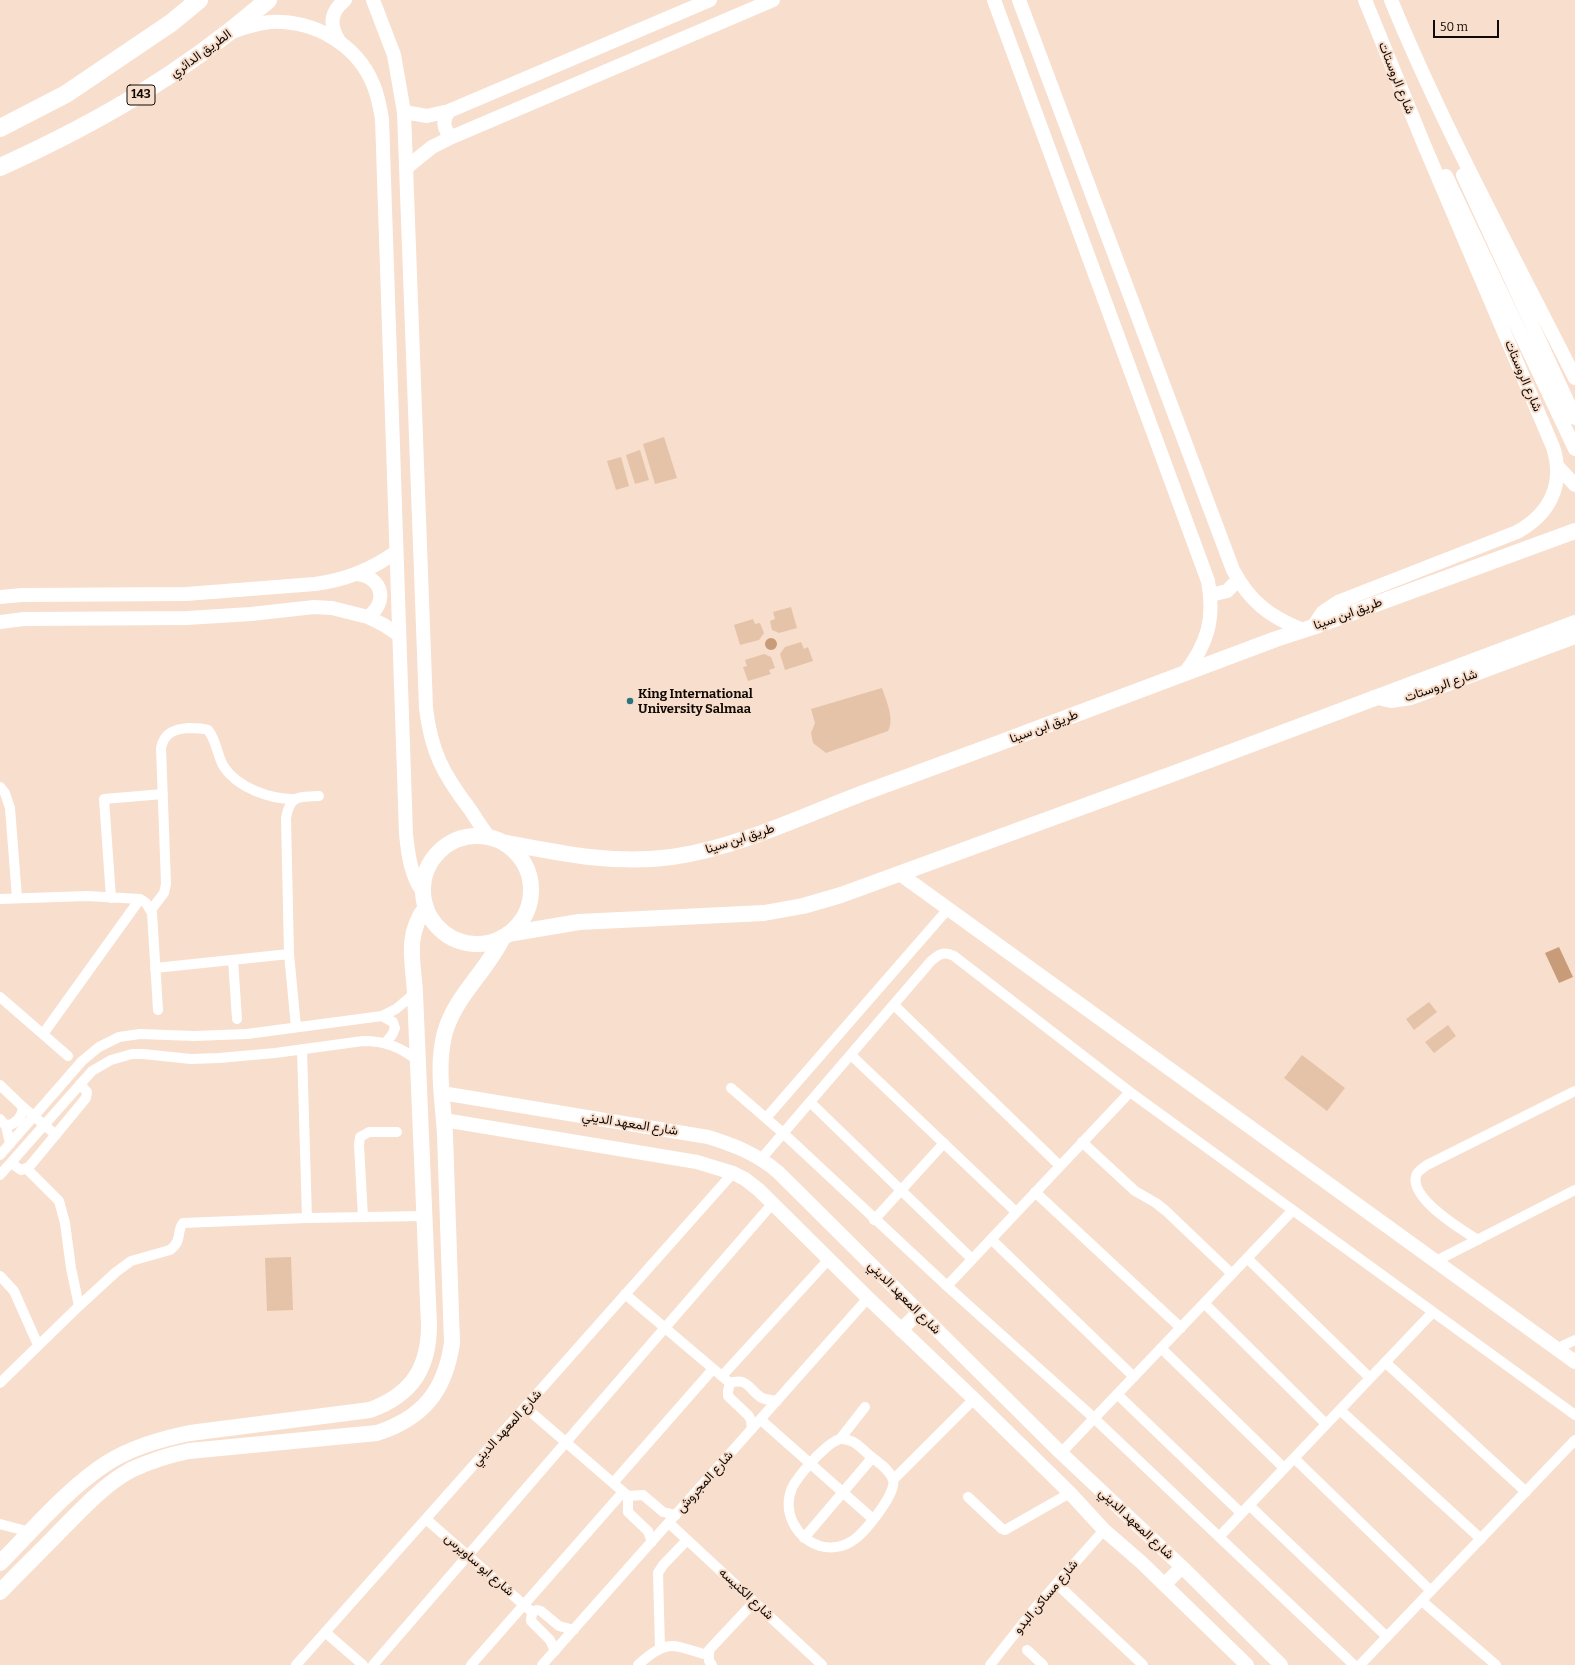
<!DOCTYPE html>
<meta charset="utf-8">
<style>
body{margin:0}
#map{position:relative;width:1575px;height:1665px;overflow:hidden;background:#f8decc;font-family:Bitter,serif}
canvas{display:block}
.scale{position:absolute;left:1433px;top:20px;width:66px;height:18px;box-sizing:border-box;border:2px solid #110904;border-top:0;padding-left:5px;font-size:12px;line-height:14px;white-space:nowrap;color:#110904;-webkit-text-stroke:3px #f8decc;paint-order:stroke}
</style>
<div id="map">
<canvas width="1575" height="1665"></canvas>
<div class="scale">50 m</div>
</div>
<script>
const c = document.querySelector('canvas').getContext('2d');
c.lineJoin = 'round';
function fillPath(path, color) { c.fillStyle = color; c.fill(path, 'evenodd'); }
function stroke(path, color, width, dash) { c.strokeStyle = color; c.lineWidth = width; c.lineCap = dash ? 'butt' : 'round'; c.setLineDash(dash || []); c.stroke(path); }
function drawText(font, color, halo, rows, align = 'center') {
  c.font = font + ' Bitter,Vazirmatn,serif'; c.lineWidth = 4; c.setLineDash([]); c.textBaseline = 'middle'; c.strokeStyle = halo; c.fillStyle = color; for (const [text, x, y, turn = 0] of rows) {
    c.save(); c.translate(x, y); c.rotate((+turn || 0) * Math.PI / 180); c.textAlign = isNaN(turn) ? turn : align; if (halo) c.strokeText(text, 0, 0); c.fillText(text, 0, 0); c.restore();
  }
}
fillPath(new Path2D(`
 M664,437L677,478L655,484L643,444Z
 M640,450L649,480L635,484L626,455Z
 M621,457L629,486L616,490L607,461Z
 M791,607L797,628L779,633L772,630L770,621L775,619L773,612Z
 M753,619L755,624L760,623L764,633L759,640L740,645L734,625Z
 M801,642L804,649L808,647L813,661L785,670L780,654L785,647Z
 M764,654L771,657L775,668L769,670L771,674L748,681L743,667L747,666L745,660Z
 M882,688C886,700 895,719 888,731L826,753L813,743L811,733L815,723L811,709Z
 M1429,1002L1437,1012L1414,1030L1406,1019Z
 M1448,1025L1456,1036L1434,1053L1425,1042Z
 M1302,1055L1345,1088L1327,1111L1284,1078Z
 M291,1257L293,1310L267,1311L265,1258Z`), '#e5c3a9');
fillPath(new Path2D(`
 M765 644a6 6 0 1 1 12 0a6 6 0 1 1-12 0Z
 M1559,947L1573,977L1559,983L1545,953Z`), '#c89b79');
stroke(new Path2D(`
 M0,787L5,793L10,808L17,898
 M111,898L104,799L163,794
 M0,899L87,896L140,899L146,903L152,913L158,1010
 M151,910L164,893L166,884L161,748C164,733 174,729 189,728C196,728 202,728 208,730C217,741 217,756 224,767C238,788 270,799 293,799
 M233,960L237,1019
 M155,968L289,954
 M0,997L68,1056
 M894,1005L1060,1166
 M382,1016L393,1022L395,1028L392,1035L385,1043
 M296,1027L289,954L286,818C290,795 298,797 319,796
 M43,1034L140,899
 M302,1049L307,1218L424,1216
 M851,1055L1016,1212
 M0,1085L23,1107L56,1135
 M731,1088L783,1133L947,1286L1094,1418L1354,1665
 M811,1103L972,1259
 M766,1118L948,909
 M0,1119L6,1126L10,1144
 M6,1126C16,1124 22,1118 23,1107
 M1082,1142L1135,1191L1156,1203L1166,1211L1232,1274
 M0,1155L82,1061L99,1047L119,1037L140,1034L194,1036L247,1034L382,1016L396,1009L415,993
 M761,1159L931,961C939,954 944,951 954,956L1130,1092L1575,1415
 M11,1163L21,1170L29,1167L86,1098L87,1092L80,1084
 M27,1169L59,1201L65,1223L71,1268L79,1306
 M0,1175L92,1071L111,1060L132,1054H143L191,1059L219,1058L275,1053L363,1041C385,1041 401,1047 418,1061
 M1035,1192L1181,1328
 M363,1217L359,1145L360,1137L369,1132H397
 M874,1220L944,1143
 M991,1239L1134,1377
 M1478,1240C1462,1230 1410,1199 1416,1176C1417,1171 1423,1168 1427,1165L1575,1091
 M1247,1258L1370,1378
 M1436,1261L1575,1190
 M0,1276L14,1291L38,1345
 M947,1286L1130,1092
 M625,1294L730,1383
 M1204,1303L1326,1424
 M1161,1348L1284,1468
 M1556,1349L1575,1340
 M1385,1362L1526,1492
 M722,1376L829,1259
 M0,1383L79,1306L116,1272L131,1261L170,1250C183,1240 176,1232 183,1223L307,1218
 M730,1383L728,1391V1396L748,1415L751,1420L752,1429
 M730,1383C748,1377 749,1390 762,1398C767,1400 772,1400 777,1401
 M1117,1394L1241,1513
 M525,1407L628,1496L643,1495L663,1512L676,1515
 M1340,1410L1481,1539
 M761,1420L873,1519
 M840,1439C852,1438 859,1446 868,1454C876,1461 890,1469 893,1480C897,1493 864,1534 852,1541C843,1547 831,1549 820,1546C796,1538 782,1512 792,1488C797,1477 808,1466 816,1457C824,1450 830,1442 840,1439Z
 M840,1439L865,1407
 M1061,1453L1293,1210
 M1294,1458L1431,1591
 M893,1480L974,1399
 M613,1483L713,1369
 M628,1496V1512L648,1531L652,1542
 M968,1497L1002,1529L1005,1530L1070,1493
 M1249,1505L1387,1637
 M426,1519L532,1612
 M669,1523L822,1665
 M0,1524L30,1532
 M1219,1537L1433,1312
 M804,1538L872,1458
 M1057,1584L1143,1665
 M1422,1601L1496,1665
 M532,1612L531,1621L550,1640L555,1651
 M532,1612L537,1610L541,1611L559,1626L574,1630
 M325,1632L363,1665
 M660,1648L658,1573L663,1565L687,1540
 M1027,1650L1043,1665
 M296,1665L733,1173
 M373,1665L773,1203
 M471,1665L623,1492
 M542,1665L868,1298
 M638,1665C667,1638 673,1645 707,1655
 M712,1665L709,1661V1650L754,1602
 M990,1665L1035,1608L1104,1530
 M1360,1665L1575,1440`), '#fff', 10);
stroke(new Path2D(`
 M373,0L394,55L404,112L426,708C431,751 443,774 469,808C476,818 482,829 490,838
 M994,0L1208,581C1215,618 1208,644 1184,674
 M1019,0L1233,570C1250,602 1270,617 1303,630
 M1391,0C1444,129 1512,253 1575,378
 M234,31C246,27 258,23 270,22C313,20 356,43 373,84C378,95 380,107 382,119L406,834C408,854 411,877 423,892
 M339,41C329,25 330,12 345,0
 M449,111C442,120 443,130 452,137
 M404,112L427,116L449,111L710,0
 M406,168L432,147L452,137L773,0
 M1463,175L1575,418
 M1446,176L1575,449
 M1558,467L1575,485
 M358,574C383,578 388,602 368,617
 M1211,595L1227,591L1238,580
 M0,597L22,595L186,594L315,584C346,580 371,570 396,552
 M0,622L24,619L187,618L251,614L314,607L332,608L368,617L384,625L399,635
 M1313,627L1323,612L1338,602L1517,532C1550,514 1565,484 1553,447L1425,147L1365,0
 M1374,697L1391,701L1411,698L1575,637
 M900,874L1575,1362
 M442,1093L708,1137C734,1145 757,1154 778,1172L1061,1453L1182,1567L1281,1665
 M444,1120L697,1162L733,1173L745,1179L759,1190L868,1298L974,1399L1070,1493L1104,1530L1141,1562L1247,1665
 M901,1330L918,1313
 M1165,1584L1182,1567`), '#fff', 14);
stroke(new Path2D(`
 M423 890a54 54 0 1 1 108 0a54 54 0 1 1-108 0Z
 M502,842C559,853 614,865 672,857C740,847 802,816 866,792C1003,742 1139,691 1276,639L1313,627L1575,531
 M508,934L579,922L764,913L803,906L841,895L1175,773L1575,623
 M0,1563C33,1530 68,1488 107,1463C132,1447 160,1439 190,1433L370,1410C411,1395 429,1369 429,1325L415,993C413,960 405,935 426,907
 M0,1592C21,1570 43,1549 64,1527C85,1506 105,1484 131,1470C150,1461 169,1455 189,1451L377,1433C423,1418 445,1391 452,1343C450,1274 447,1204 445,1135C443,1100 436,1066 445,1032C456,995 487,971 503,937`), '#fff', 16);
stroke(new Path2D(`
 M0,128L66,94L171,23L199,0
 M0,167C100,122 185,72 268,0`), '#fff', 18);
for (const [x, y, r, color] of [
 [630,701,4,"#2b737d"]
]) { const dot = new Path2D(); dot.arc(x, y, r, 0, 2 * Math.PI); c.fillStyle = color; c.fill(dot); stroke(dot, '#f8decc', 1.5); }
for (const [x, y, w] of [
 [141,95,28]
]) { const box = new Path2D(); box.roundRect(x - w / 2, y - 10, w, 20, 3); c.fillStyle = '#f8decc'; c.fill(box); stroke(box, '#110904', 1); }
drawText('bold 12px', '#110904', null, [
 ["143",141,95]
]);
drawText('13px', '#110904', '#f8decc', [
 ["الطريق الدائري",201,54,-36],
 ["شارع الروستات",1396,78,68],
 ["شارع الروستات",1523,376,67],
 ["طريق ابن سينا",1348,614,-20],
 ["شارع الروستات",1441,686,-19],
 ["طريق ابن سينا",1044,727,-21],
 ["طريق ابن سينا",740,839,-18],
 ["شارع المعهد الديني",630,1124,9],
 ["شارع المعهد الديني",904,1298,45],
 ["شارع المعهد الديني",507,1428,-48],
 ["شارع المجروش",705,1482,-48],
 ["شارع المعهد الديني",1136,1524,43],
 ["شارع ابو ساويرس",479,1565,41],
 ["شارع الكنيسه",746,1594,43],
 ["شارع مساكن البدو",1046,1597,-50]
]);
drawText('bold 13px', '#110904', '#f8decc', [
 ["King International",638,694],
 ["University Salmaa",638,709]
], 'left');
</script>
